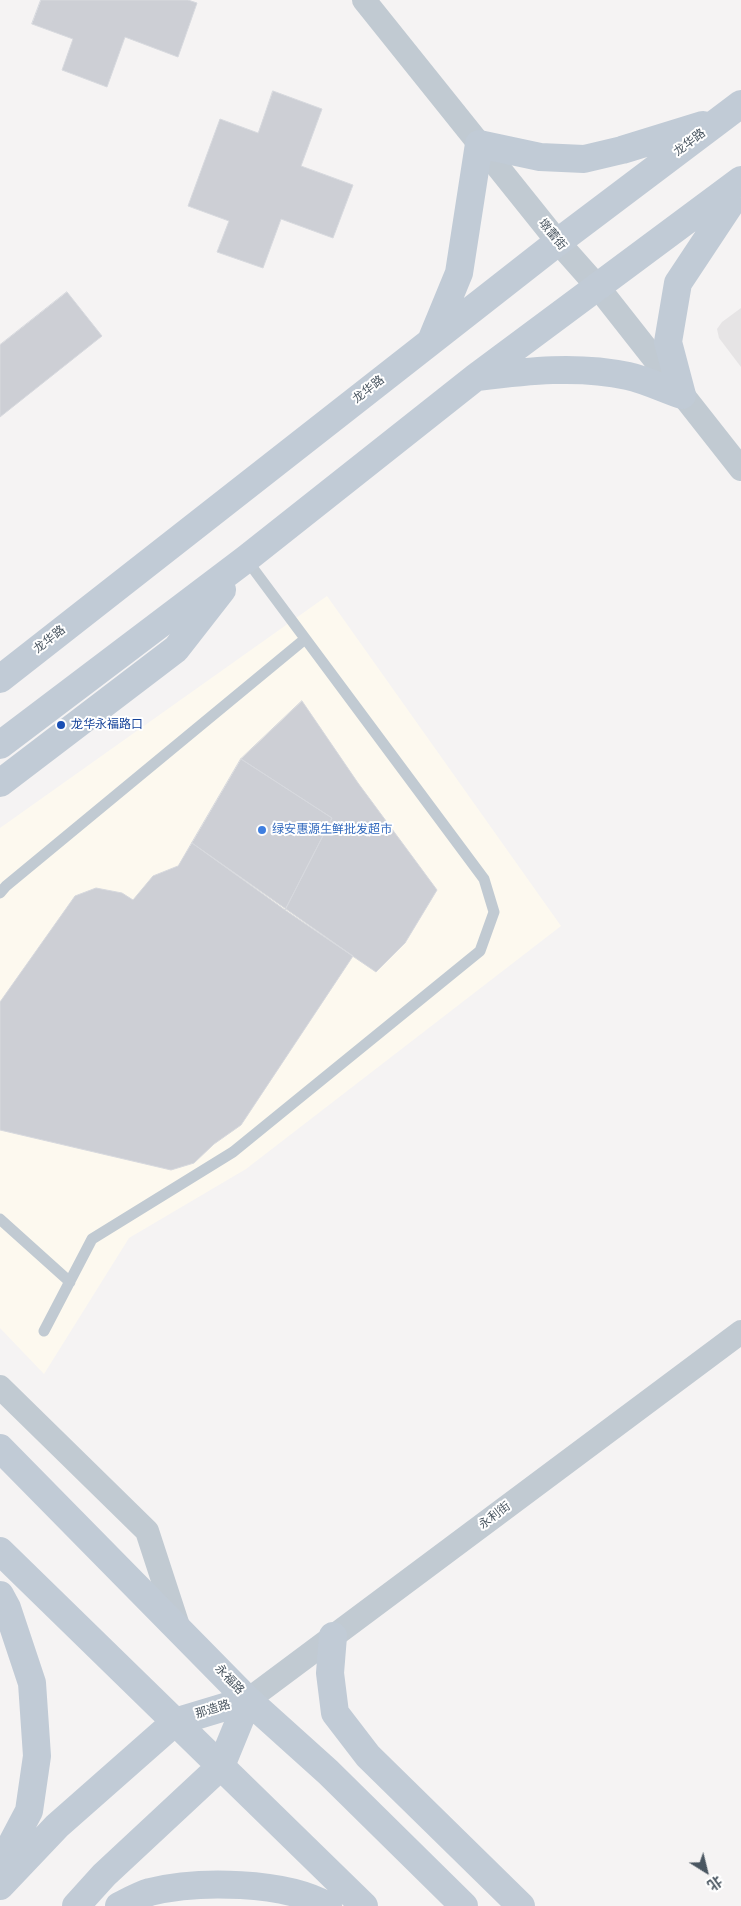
<!DOCTYPE html>
<meta charset="utf-8">
<style>
body{margin:0}
#map{position:relative;width:741px;height:1906px;overflow:hidden;background:#f5f3f3;font-family:"Titillium Web","Noto Sans SC",sans-serif}
canvas{display:block}
.north{position:absolute;left:681px;top:1846px;width:50px;height:50px;-webkit-text-stroke:4px #fff;paint-order:stroke;rotate:144deg;font-size:14px;font-weight:700;line-height:20px;text-align:center;color:#4a5661}
.north::after{content:'';display:block;margin:auto;width:18px;height:22px;background:#4a5661;clip-path:polygon(50% 0,100% 100%,50% 72%,0 100%)}
</style>
<div id="map">
<canvas width="741" height="1906"></canvas>
<div class="north">北</div>
</div>
<script>
const c = document.querySelector('canvas').getContext('2d');
c.lineJoin = 'round';
function fillPath(path, color) { c.fillStyle = color; c.fill(path, 'evenodd'); }
function stroke(path, color, width, dash) { c.strokeStyle = color; c.lineWidth = width; c.lineCap = dash ? 'butt' : 'round'; c.setLineDash(dash || []); c.stroke(path); }
function drawText(font, color, halo, rows, align = 'center') {
  c.font = font + ' "Titillium Web","Noto Sans SC",sans-serif'; c.lineWidth = 4; c.setLineDash([]); c.textBaseline = 'middle'; c.strokeStyle = halo; c.fillStyle = color; for (const [text, x, y, turn = 0] of rows) {
    c.save(); c.translate(x, y); c.rotate((+turn || 0) * Math.PI / 180); c.textAlign = isNaN(turn) ? turn : align; if (halo) c.strokeText(text, 0, 0); c.fillText(text, 0, 0); c.restore();
  }
}
fillPath(new Path2D(`
 M327,596L561,926L246,1169L129,1238L44,1374L0,1328V828Z`), '#fdf9ef');
fillPath(new Path2D(`
 M741,308V367L719,338L717,329L722,322Z`), '#e6e4e5');
const building = new Path2D(`
 M41,0H188L197,3L178,57L125,37L107,87L62,70L73,39L32,24Z
 M273,91L322,109L301,166L353,185L333,238L281,219L263,268L217,252L229,221L188,206L220,119L258,133Z
 M67,292L102,336L0,417V345Z
 M302,701L358,783L437,890L405,943L376,972L285,910L332,818L241,759Z
 M241,759L332,818L285,910L192,843Z
 M192,843L353,956L241,1125L214,1144L194,1163L171,1170L0,1130V1002L75,896L96,888L122,893L133,900L153,876L178,866Z`);
fillPath(building, '#cdcfd5');
stroke(building, '#d7d9de', 1);
stroke(new Path2D(`
 M0,893L6,886L305,639
 M0,1219L70,1282
 M44,1331L92,1239L233,1152L480,951L494,912L484,879L246,559`), '#c1cad2', 11);
stroke(new Path2D(`
 M364,0L558,242L597,286L741,469
 M0,1387L147,1531L179,1629
 M248,1700L741,1332`), '#c1cad2', 24);
stroke(new Path2D(`
 M431,341L459,273L479,144L540,157L584,159L622,150L703,125
 M477,377C527,371 578,365 628,376C646,380 664,389 682,395
 M682,395L668,342L678,283L741,188
 M0,679L558,242L741,104
 M0,745L246,559L476,377L741,180
 M0,783L176,649L222,590
 M0,1448L248,1700L328,1772L464,1906
 M0,1551L364,1906
 M0,1595L7,1608L32,1683L37,1756L29,1811L0,1866
 M333,1636L330,1673L335,1713L368,1756L521,1906
 M0,1886L57,1826L175,1722L248,1700
 M76,1906L104,1875L221,1766L248,1700
 M119,1906C129,1901 140,1895 150,1892C198,1880 285,1881 328,1906`), '#c1cbd6', 28);
for (const [x, y, r, color] of [
 [61,725,5,"#1a4fb4"],
 [262,830,5,"#3f7fe0"]
]) { const dot = new Path2D(); dot.arc(x, y, r, 0, 2 * Math.PI); c.fillStyle = color; c.fill(dot); stroke(dot, '#fff', 2); }
drawText('12px', '#4a5661', '#fff', [
 ["龙华路",690,143,-37],
 ["墩蕾街",552,235,50],
 ["龙华路",369,390,-38],
 ["龙华路",50,640,-38],
 ["永利街",495,1516,-37],
 ["永福路",229,1680,46],
 ["那造路",213,1710,-17]
]);
drawText('12px', '#164399', '#fff', [
 ["龙华永福路口",71,725]
], 'left');
drawText('12px', '#366cbe', '#fff', [
 ["绿安惠源生鲜批发超市",272,830]
], 'left');
</script>
